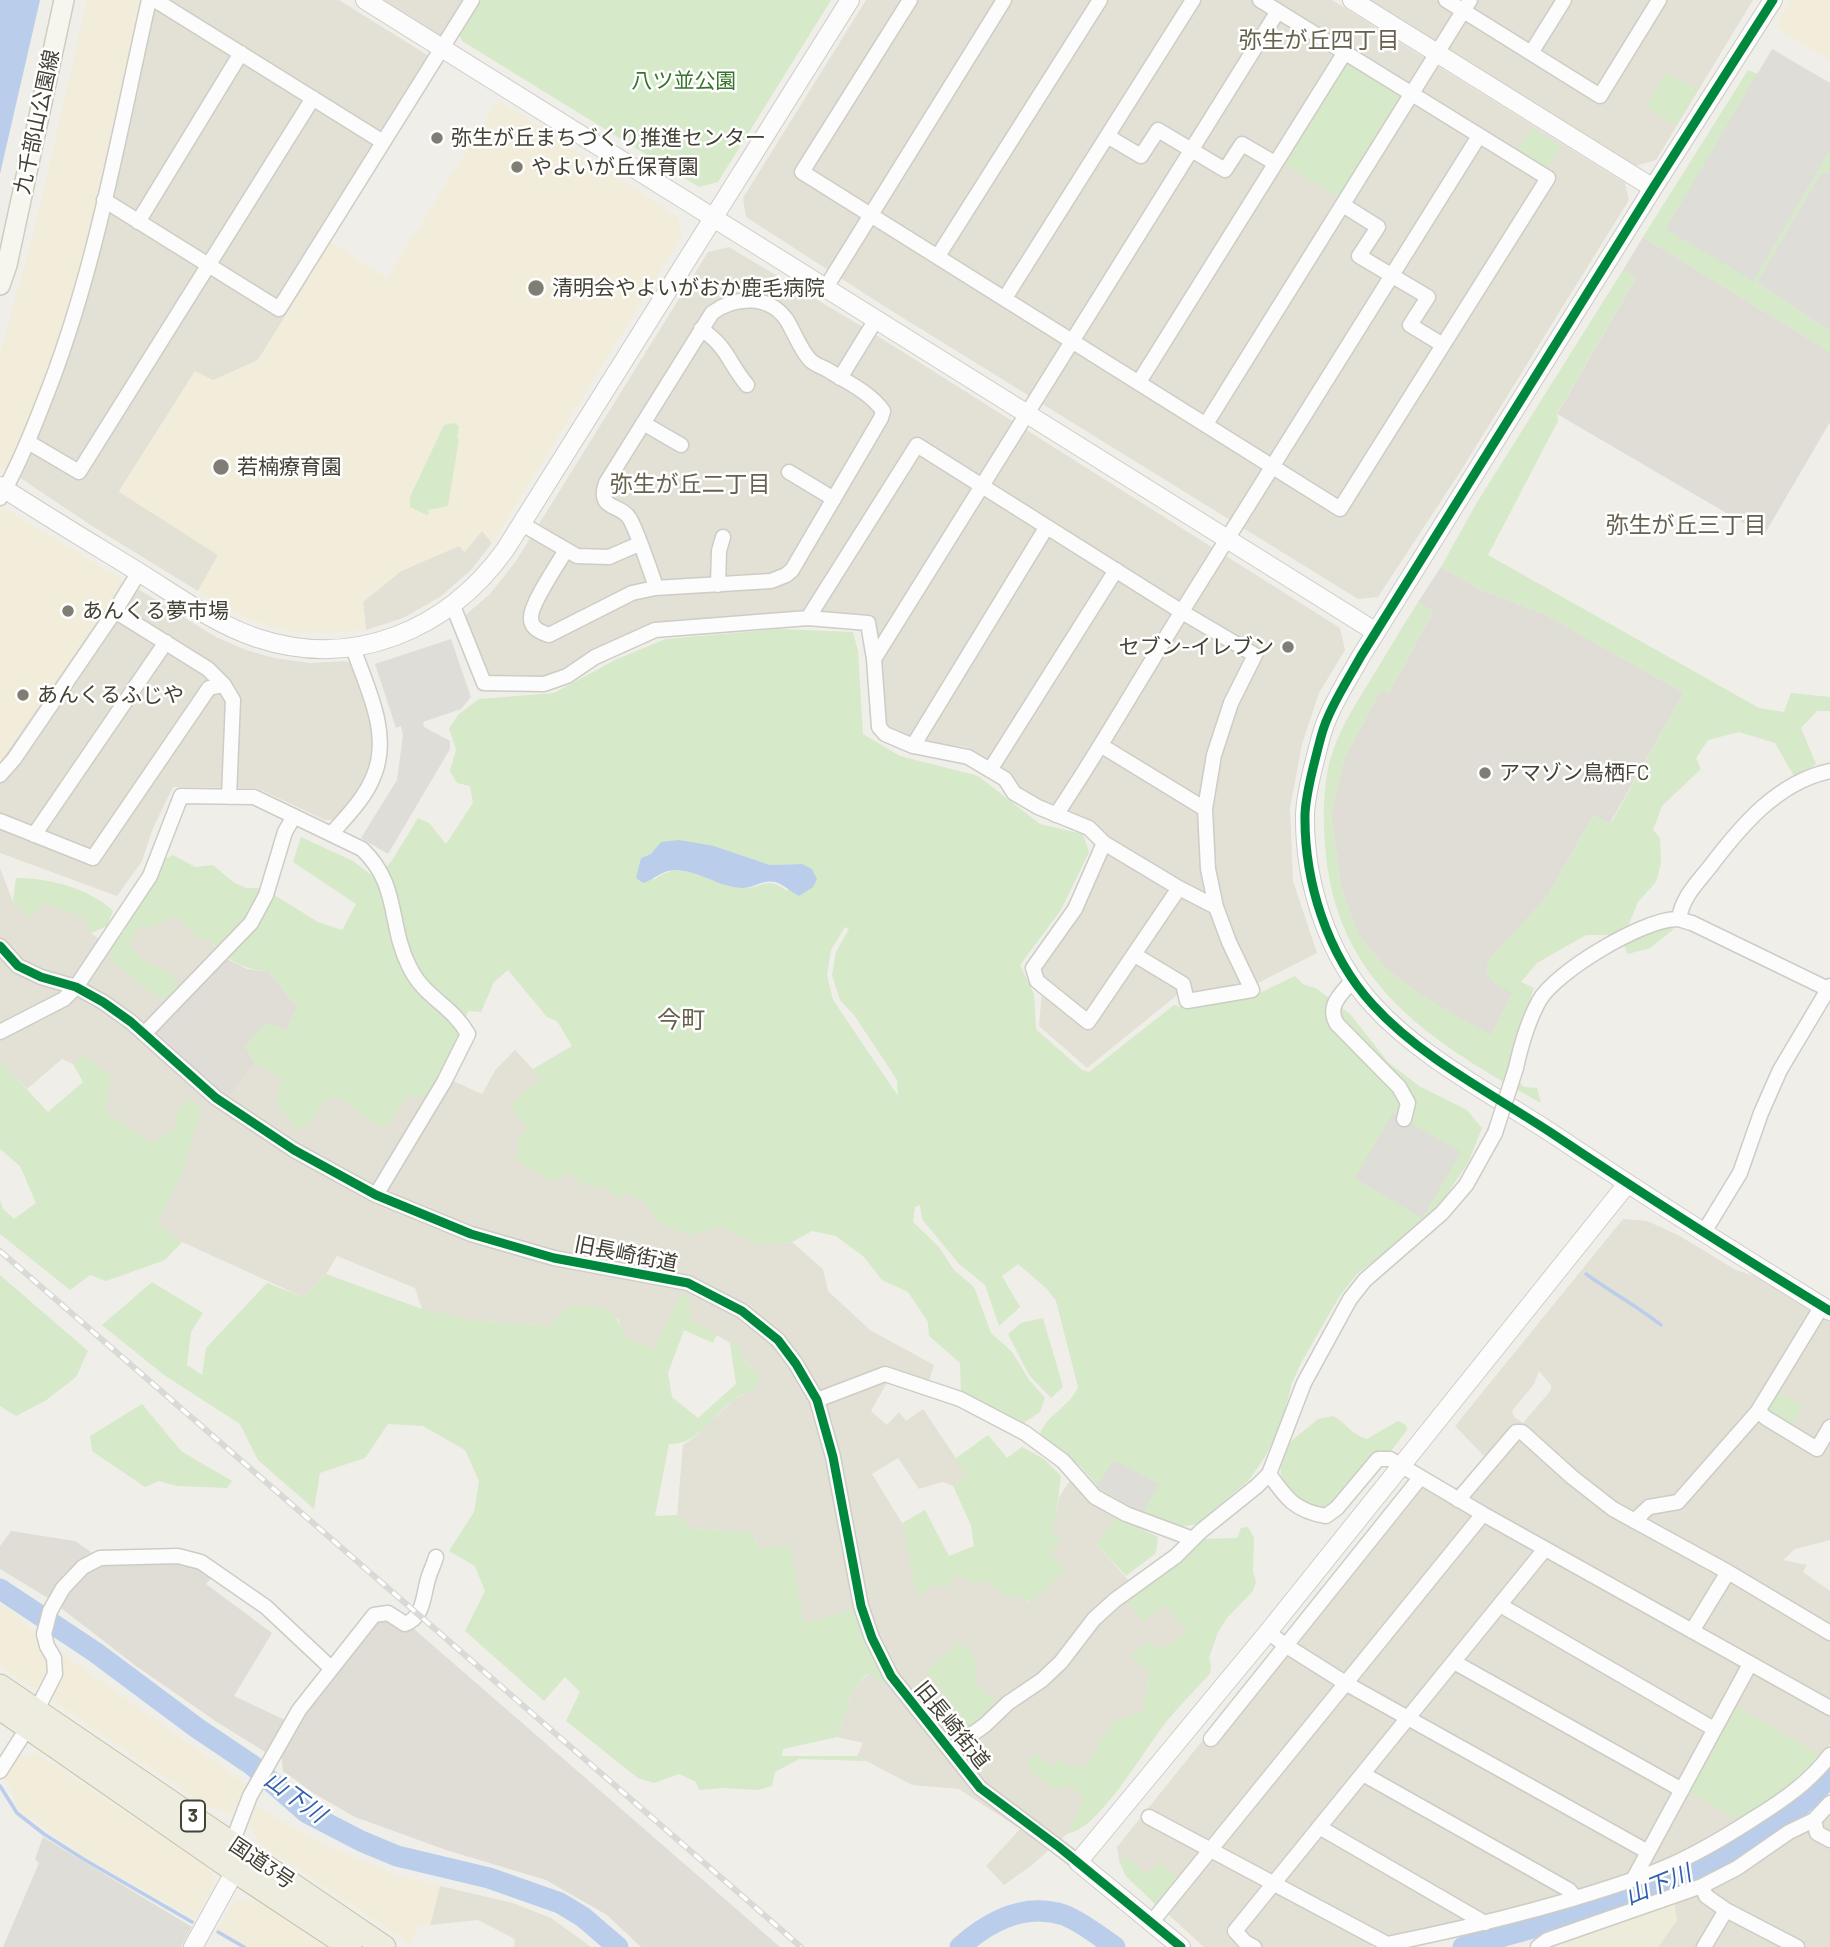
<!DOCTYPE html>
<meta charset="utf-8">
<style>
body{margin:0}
canvas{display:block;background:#efeee8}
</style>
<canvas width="1830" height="1947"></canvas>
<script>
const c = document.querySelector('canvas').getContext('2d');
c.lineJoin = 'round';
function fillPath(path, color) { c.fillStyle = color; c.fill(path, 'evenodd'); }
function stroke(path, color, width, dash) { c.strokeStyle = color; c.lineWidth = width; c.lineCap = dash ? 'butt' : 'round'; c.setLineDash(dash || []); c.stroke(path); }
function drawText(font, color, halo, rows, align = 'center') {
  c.font = font + ' Barlow,"Noto Sans JP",sans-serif'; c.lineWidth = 5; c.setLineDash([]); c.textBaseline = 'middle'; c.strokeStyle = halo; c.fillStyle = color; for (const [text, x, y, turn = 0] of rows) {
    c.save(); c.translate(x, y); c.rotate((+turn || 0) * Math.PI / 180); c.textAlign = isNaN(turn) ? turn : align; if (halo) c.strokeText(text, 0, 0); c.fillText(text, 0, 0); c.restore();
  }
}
fillPath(new Path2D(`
 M142,0H339L440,63L307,276L309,278L258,360L213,381L195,371L119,491L218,555L198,591L92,526L19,477L9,466L24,436L88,245Z
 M380,0H469L444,39Z
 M866,0H1332L1625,183L1629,200L1460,472L1378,597L1358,599L887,308L746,217L743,198Z
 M1370,0H1753L1656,160L1635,166Z
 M729,247L876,335L1340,628L1345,650L1319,693L1302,744L1290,808L1293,881L1317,953L1254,985L1191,997L1187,987L1087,1068L1039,1026L1043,979L1040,970L1107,836L1029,796L1007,774L966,747L923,742L885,726L872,619L660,626L567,672L543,680L487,679L462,618L490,594L516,561L708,252Z
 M482,530L492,543L471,570L440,597L403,618L366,630L363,602L401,571L459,546L464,551Z
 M125,581L216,637L246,650L274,658L310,663L347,661L353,665L371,715L374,744L369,769L359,788L334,820H325L257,788L173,787L153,828L142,861L117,896L0,853V762Z
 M0,868L13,902L28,917L44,903L85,917L91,933L108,946L124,932L140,925L151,928L170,917L180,918L197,938L210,940L223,957L226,1099L255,1063L283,1078L307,1125L330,1097L343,1100L377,1126L389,1123L408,1096L440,1079H449L482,1094L496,1069L515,1050L542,1079L527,1128L518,1140V1161L567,1173L584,1185L607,1188L619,1199L627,1192L647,1205L658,1223L689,1235L721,1227L759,1245L792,1242L823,1269L828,1291L870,1330L934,1365L926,1391L889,1379L871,1411L887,1425L899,1412L906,1421L923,1409L967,1475L953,1486L942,1482L919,1489L898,1458L872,1474L902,1523L917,1597L937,1584L960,1573L968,1582H987L1009,1599L1019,1595L1029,1603L1051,1553V1529L1056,1516L1059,1497L1071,1479L1093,1504L1117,1517L1096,1544L1137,1590L1163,1604L1188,1631L1163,1649L1132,1657L1150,1673L1142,1712L1113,1722L1086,1765L1072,1767L1071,1786L1084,1799L1068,1833L1032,1865L1004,1885L986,1866L1020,1829L959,1789L912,1785L857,1756L863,1743L837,1737L852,1692L868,1674L887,1683L868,1651L856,1610L804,1623L751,1532L691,1528L677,1515L683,1445L696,1436L733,1400L758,1386L759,1378L730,1343L690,1320L682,1294L654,1349L625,1338L618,1319L569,1306L550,1326L472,1320L422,1309L415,1288L337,1256L326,1274L303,1297L182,1242L157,1224L183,1171L176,1127L154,1145L105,1112L84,1055L73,1064L62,1059L27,1089L0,1061Z
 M1623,1219L1647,1221L1678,1235L1734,1269L1760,1278L1830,1321V1540L1795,1549L1783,1560L1807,1565L1803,1572L1830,1591V1744L1822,1756L1784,1790L1691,1849L1628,1878L1484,1918L1387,1939L1369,1947H1204L1126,1876L1119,1860L1117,1847L1411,1481L1427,1473L1452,1488L1459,1487L1484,1456L1455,1426ZM1539,1371L1551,1385V1390L1523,1423L1514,1417L1512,1411L1534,1384Z
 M1830,1812V1947H1658L1677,1920L1674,1902L1796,1831L1821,1825Z
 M440,1886L513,1903L551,1918L591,1947H514L515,1939L478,1920L430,1925Z`), '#e3e1d5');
fillPath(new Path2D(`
 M87,0H142L76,294L47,379L24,436L9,466L2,468L0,467V352L34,232Z
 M1791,0H1830V61L1775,27Z
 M498,100L678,217L682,237L492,543L482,531L465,552L459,546L401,571L363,602L366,630L330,633H297L268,626L232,612L198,591L218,555L119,492L195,371L213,380L258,360L309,278L306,276L328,241L387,278Z
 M4,508L125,581L0,762V509Z
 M0,1605L12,1610L38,1636L39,1645L49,1655L51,1669L42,1688L31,1687L0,1666Z
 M53,1647L247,1785L231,1816L222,1810L209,1808L55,1702L49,1693Z
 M19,1752L27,1758L35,1752L209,1868L215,1884L195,1919L85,1857L19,1810L9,1786L2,1777Z
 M256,1806L320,1843L396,1875L440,1886L430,1925L418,1926L411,1945L258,1842L255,1833L249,1827Z
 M235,1900L259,1902L326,1947H247L216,1930Z`), '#f2eddb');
fillPath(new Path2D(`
 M1643,237L1830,352V422L1764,535L1557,414L1636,278L1623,270Z
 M1441,567L1477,588L1546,615L1684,693L1610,823L1593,816L1547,897L1489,959L1486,972L1493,982L1513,993L1491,1036L1421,995L1388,970L1359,936L1341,887L1331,814L1344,759L1380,691L1389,693L1433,612L1418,602Z
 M223,957L247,969L269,972L297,1007L287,1030L245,1046L255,1063L226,1100L151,1032Z
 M11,1531L75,1541L107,1563L177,1561L192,1564L212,1577L206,1584L272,1633L234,1696L285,1720L265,1752L217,1722L136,1666L48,1598L0,1569V1546Z
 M386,1616L404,1631L414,1629L780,1947H641L607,1915L546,1880L446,1850L355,1817L315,1794L283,1771L281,1753L302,1713L373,1620Z`), '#dfddd6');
fillPath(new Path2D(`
 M1674,1902L1677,1920L1658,1947H1564L1560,1942Z`), '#edebda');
fillPath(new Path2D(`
 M481,0H831L718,182L699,187L462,41L459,34Z
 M1348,63L1401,96L1402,100L1340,198L1282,163L1344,65Z
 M1748,70L1758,74L1667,229L1753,280L1830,150V172L1820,174L1757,282L1830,331V352L1643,237Z
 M1667,72L1697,90L1676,126L1646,107Z
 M1532,128L1561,147L1547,169L1518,149Z
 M1623,270L1636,278L1557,413L1558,421L1488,555L1759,708L1784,712L1791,693L1830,697V711H1817L1801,728L1816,764L1795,778L1775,743L1739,732L1708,740L1696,758L1701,769L1662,806L1653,830L1660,838L1661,863L1656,882L1638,902L1628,926L1637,934L1666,923L1674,929L1650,948L1628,954L1619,935H1586L1537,963L1521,982L1534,988L1507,1069L1524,1087L1537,1088L1541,1103C1431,1042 1334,983 1325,844C1323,816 1323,788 1330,760C1338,732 1353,708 1368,684C1385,656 1401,629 1418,602L1433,612L1389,693L1380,691L1344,759L1331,814L1341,887L1359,936L1388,970L1421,995L1491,1035L1512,993L1493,982L1486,972L1489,959L1547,897L1593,816L1611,823L1684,693L1546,615L1477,588L1441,567L1476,504Z
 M454,423L459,426L457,438L459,439L448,506L428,510L429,514L427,515L410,507V497L444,425Z
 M779,629L853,632L858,651L863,734L900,756L978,776L1040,824L1083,834L1089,852L1061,910L1020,965L1034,994L1036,1029L1082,1070L1089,1072L1174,1005L1186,1009L1249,998L1295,976L1303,984L1317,989L1350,1014L1388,1062L1419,1086L1467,1110L1482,1128L1468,1163L1443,1200L1411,1232L1357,1274L1339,1297L1301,1363L1292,1383L1281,1425L1265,1457L1249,1480L1197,1524L1180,1527L1128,1509L1105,1495L1081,1467L1040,1434C1047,1414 1069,1408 1078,1387L1056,1301L1046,1288L1018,1264L1002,1276L1020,1307L999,1326L985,1285L959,1264L922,1219L920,1205L915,1207L913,1222L939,1247L954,1270L974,1287L991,1333L1012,1352L1030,1381L1045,1398L1040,1412L1021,1425L961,1393L960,1363L929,1336L928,1322L908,1292L882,1280L864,1257L836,1236L812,1231L792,1242L759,1245L721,1227L689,1235L658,1223L647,1205L627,1192L619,1199L607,1188L584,1185L567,1173L551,1181L517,1161L518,1140L527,1128L510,1106L524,1091L542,1080L533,1069L572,1046L557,1021L547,1017L508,970L494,982L481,1012L468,1011C458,1043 447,1071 425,1097L408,1096L389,1123L377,1126L343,1100L330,1097L307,1125L297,1130L276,1103L282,1078L255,1063L245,1046L266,1023L287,1030L297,1007L269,972C241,968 228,962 210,940L197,938L180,918L170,917L151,928L140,925L129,944L144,961L170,972L180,987L169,1000L147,990L113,962L108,946L124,932L131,913L161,861L173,855L195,867L213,865L233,882L246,888H263L318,922L342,930L356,904L293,862L301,837L353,861L375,878L391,862L418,818L429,823L446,844L473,803L470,786L457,783L450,771L456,750L449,728L459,714L479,699L554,693L617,659L666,639ZM714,846L770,865L803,864L787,891C766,875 763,889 742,888C721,887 703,874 684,871C672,869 663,873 654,880L641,858L651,854ZM845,927L849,929L836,952L832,975L840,1000L854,1015L897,1080L898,1096L833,1000L827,975L831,950Z
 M16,878C49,878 89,888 113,911L107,926L91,933L85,917L44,903L29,918L13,902Z
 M83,1055L111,1076L106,1112L153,1144L176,1127L177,1109L190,1100L201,1108L183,1171L157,1224L182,1242L165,1260L106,1281L90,1275L70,1290L0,1234V1200L3,1209L14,1219L36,1203L20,1166L0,1149V1061L48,1112L83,1082L73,1064Z
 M326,1274L422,1309L472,1320L550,1326L569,1306C602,1306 614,1304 625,1338L654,1349L682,1293L689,1297L691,1320L717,1334L713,1343L684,1330L668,1373L672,1397L698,1418L736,1384L730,1343H738L745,1362L759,1377L758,1386C750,1391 740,1395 733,1400C711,1417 698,1445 669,1444L655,1516L677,1515L692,1528L751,1532L760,1548L790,1545L804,1623L856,1609L868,1651L888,1684L867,1674L852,1692L837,1737L783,1749L782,1756H857L866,1761L799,1759L775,1772L772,1786L758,1790L722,1788L699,1790L696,1782L679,1774L654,1783L638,1778L566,1721L580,1692L565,1677L544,1701L465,1631L485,1591L475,1566L449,1551L474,1512L479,1481L465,1450L423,1426L388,1424L365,1458L320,1473L314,1509L258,1460L240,1424L164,1375L102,1325L152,1282L203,1313L191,1332L187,1365L202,1375L206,1348L267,1283L303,1297Z
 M0,1275L88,1351L76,1377L45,1401L16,1416L0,1406Z
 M1043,1318L1063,1387L1051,1398L1029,1375L1008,1334L1021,1323Z
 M1776,1391L1803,1406L1792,1426L1769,1413L1767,1407Z
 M142,1404L181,1451L232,1481L227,1488L177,1486L159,1481L145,1487L92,1451L90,1436Z
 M1333,1416C1346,1423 1352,1435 1367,1439L1398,1421L1406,1425L1407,1430L1391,1451H1384L1378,1454L1331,1507L1321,1509H1306C1280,1482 1277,1485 1284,1447L1318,1419Z
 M988,1435L1007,1458L1022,1447L1044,1459L1061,1476L1056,1516L1051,1529L1060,1540L1051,1553L1066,1570L1030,1603L1019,1595L1009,1599L987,1582H968L960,1573L945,1588L937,1584L917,1597L902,1523L925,1510L949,1556L974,1546L971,1525L953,1486L967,1475L955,1459Z
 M1117,1517L1158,1537L1156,1553L1126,1576L1096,1544Z
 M1248,1527L1254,1538L1253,1572L1256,1582L1253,1591L1227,1618L1218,1632L1209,1658L1211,1665L1210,1674C1195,1690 1180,1705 1166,1722C1147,1746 1097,1832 1068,1833L1084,1799L1071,1786L1056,1790L1030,1772L1027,1763L1034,1753L1050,1766L1060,1760L1072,1767L1086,1765L1113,1722L1142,1712L1150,1673L1131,1657L1146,1642L1163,1649L1188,1631L1164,1605L1144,1622L1124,1599L1200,1539L1237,1538L1241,1528Z
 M959,1643L974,1654L977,1685L994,1699L993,1706L968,1729L926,1670Z
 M1734,1705L1822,1756C1797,1783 1768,1800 1737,1819L1687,1791Z
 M1125,1856L1146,1874L1159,1862L1179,1878L1157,1906L1126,1876L1119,1861Z`), '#d6e9c9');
fillPath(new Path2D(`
 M1772,49L1830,83V150L1753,281L1666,229Z
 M1830,172V331L1757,282L1820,174Z
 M451,639L471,697L461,709L423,722L424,727L450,741V749L388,854L361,838L397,780L403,735L401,726L396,728L375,664Z
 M1393,1113L1461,1152L1422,1218L1355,1178Z
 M1114,1460L1159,1484L1143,1513L1097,1487Z
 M43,1837L192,1927L181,1947H3L39,1863L35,1859Z`), '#deddd8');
fillPath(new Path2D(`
 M0,0H40L0,174Z
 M679,840L714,846L770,865L802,864L812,869L817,879L813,887L799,896C791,892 783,884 775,882C764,879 753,888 743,888C717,888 694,866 668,871C660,873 652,880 643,883L636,878L641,858L651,854L661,842Z`), '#baceec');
stroke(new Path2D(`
 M1586,1274C1611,1292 1637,1306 1661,1325
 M0,1786L17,1813L44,1834L85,1860L192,1922
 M218,1932L244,1947`), '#baceec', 3.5);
stroke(new Path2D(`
 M0,1589L95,1652L197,1728L252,1765L307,1813L361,1841L397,1856L489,1878L560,1903L583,1917L618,1947
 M960,1947C988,1922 1024,1902 1064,1915C1082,1922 1099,1936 1115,1947
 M1463,1947C1583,1915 1747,1875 1830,1776`), '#baceec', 21);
const minor = new Path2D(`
 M155,0L383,142
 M910,0L802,172L1340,509L1548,178L1260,0
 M1446,0L1600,96L1659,0
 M1531,53L1564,0
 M1107,136L1141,156L1158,130L1225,170L1242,144L1275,163
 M104,200L279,309L472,0
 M1343,205L1378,227L1359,256L1428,297L1410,325L1443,345
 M138,222L241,53
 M938,256L1100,0
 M825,289L1004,0
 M1005,298L1193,0
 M701,329C728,347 728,362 747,385
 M840,378L875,321
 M1139,382L1345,52
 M643,423L681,445
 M1206,424L1470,0
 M28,442L79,472L313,98
 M789,472L834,499
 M0,498C17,469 30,437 42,406C95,276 118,136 149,0
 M522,524L577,556L609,557L639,544
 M566,550C558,564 531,603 531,617C530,628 540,632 549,635L632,593L655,588L771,581L786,575L792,570L881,418L883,411C870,392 845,381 826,369C821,367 815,364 811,361C800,350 794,331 786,319C768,294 734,297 712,313L606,483C596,511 621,503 630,519C639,536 647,562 654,581L655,588
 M139,572L115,611L208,669L224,685L233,700L229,797
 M718,585L719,551L723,537
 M453,606L484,683L544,684L567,676L595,657L655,630L808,618L868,623L874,659L879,727L885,734L913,746L968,757L1005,779L1014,793L1038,807L1089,828L1104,843L1179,888L1216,907
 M808,618L917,445L1182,612L1255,655L1231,703L1214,755L1205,809L1208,869L1216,907L1229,942L1252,990L1187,1001L1183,984L1135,955
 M874,659L1278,11
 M913,746L1046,528
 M1102,746L1205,809
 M990,770L1116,570
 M0,775L14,759L115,611
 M1056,815C1101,748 1141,677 1184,608C1283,451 1382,294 1479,136
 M0,821L93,858L209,688L224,685
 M332,833C347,816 366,797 374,775C391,733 367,688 353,648
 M34,835L166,642
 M1104,843L1075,909L1033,968L1037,981L1088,1022L1179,888
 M1679,919C1682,898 1696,884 1709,868C1740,827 1777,782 1830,771
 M0,946L18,966L41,977L76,987L103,1002L131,1022L216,1098L294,1150L376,1195L471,1234L554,1258L688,1283L742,1311L778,1340L796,1364L817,1400L833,1457L861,1606L872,1638L891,1676L980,1788L1078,1862
 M1353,980C1341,994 1326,1006 1337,1024L1399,1087L1408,1103L1404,1119
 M0,1032L64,999L76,987L150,876L181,796L254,797L362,849C400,885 388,924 409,966C424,998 451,1004 468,1034L444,1082L376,1195
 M144,1034L251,923L266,895L285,832L294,816
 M1516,1068C1521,1045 1527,1023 1539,1001C1555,972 1642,920 1676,919C1682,919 1686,922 1692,923L1830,990
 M1704,1232L1740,1173L1761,1113L1780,1070L1830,986
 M817,1400L885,1374L960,1399L1025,1433L1063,1461L1095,1497L1126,1514L1193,1539
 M1758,1411L1766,1418L1817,1449L1830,1427
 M1269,1474C1286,1498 1295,1511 1326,1516L1337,1508L1378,1459H1390L1483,1514L1830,1708
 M1458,1500L1516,1432H1522L1572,1477L1613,1509L1728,1572L1830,1633
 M1634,1521L1649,1507L1678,1502L1758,1411L1822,1306
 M1500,1605L1714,1729
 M1692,1631L1728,1572
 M1268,1632L1285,1645L1347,1684L1648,1852
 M1454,1662L1682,1790
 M1211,1739L1420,1478
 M950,1750L985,1725L1008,1703L1042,1680L1061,1662L1094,1619L1115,1600L1176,1556L1201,1531L1257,1486L1269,1474L1304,1383L1350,1299L1365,1280L1442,1213L1466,1185L1495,1133
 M0,1771L28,1727L55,1674L54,1658L47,1646L44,1634L50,1611L63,1588L83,1567L100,1558L178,1556L201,1562L266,1607L331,1668
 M1363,1774L1569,1890L1575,1897
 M1149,1817L1387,1944C1477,1926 1568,1904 1654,1872C1689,1859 1722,1839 1753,1819C1782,1801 1810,1782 1830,1755
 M1814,1820L1817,1833L1830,1840
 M1319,1827L1485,1923
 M232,1843L250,1796L299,1710L374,1615L388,1613L405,1624C424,1617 423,1596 428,1579C430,1572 434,1564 436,1557
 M1634,1878L1750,1664
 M1702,1886L1706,1896L1726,1910L1797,1947
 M1151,1923L1483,1514
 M1254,1947L1245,1942L1235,1931L1545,1549
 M1538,1947L1547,1940L1702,1886L1737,1868L1789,1832L1814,1820L1830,1803
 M1704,1947L1726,1910`);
const tertiary = new Path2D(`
 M365,0L1376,632
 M1352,0L1653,188
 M1773,0L1653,188L1361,656C1350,676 1337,696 1328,717C1323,727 1320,740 1317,752C1312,772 1306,793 1305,814C1304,881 1327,955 1373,1005C1421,1058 1494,1095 1553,1134C1644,1195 1737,1254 1830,1311
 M0,486C43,514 88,541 132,568C172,592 212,623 257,638C354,670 447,630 505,550L850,0
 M193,1947L235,1871L234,1860
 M1181,1947L1078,1862L1268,1632L1627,1184`);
const secondary = new Path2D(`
 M0,285L7,265L64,0`);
const trunk = new Path2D(`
 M0,1686L384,1947
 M0,1708L235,1871L350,1947`);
stroke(minor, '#cdccc6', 17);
stroke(tertiary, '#cdccc6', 20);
stroke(secondary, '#cecdc0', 22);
stroke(trunk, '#c6c0a4', 25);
stroke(minor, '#fdfcfc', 14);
stroke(tertiary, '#fdfcfc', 18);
stroke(secondary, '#f6f6ee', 19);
stroke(trunk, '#eeecde', 23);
const rail = new Path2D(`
 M0,1251L801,1947`);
stroke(rail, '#d9d9d8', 6);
stroke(rail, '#fff', 3.5, [10]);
const minorBridge = new Path2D(`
 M1495,1133L1516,1068`);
stroke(minorBridge, '#cdccc6', 17, []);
stroke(minorBridge, '#fdfcfc', 14);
stroke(new Path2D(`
 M1773,0L1653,188L1361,656C1350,676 1337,696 1328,717C1323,727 1320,740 1317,752C1312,772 1306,793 1305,814C1304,881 1327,955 1373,1005C1421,1058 1494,1095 1553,1134C1644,1195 1737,1254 1830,1311
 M0,946L18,966L41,977L76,987L103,1002L131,1022L216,1098L294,1150L376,1195L471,1234L554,1258L688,1283L742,1311L778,1340L796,1364L817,1400L833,1457L861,1606L872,1638L891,1676L980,1788L1059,1847L1181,1947`), '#00873e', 9);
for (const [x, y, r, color] of [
 [437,138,7,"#807e74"],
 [517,167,7,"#807e74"],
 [536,288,9,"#807e74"],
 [221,467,9,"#807e74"],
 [68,611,7,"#807e74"],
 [1288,647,7,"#807e74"],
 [23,695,7,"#807e74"],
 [1485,773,7,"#807e74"]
]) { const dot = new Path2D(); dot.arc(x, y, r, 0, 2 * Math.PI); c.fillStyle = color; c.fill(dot); stroke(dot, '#fff', 2.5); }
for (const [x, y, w] of [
 [193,1816,24]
]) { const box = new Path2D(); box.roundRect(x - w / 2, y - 15.5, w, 31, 5); c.fillStyle = '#fff'; c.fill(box); stroke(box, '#444135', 2); }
drawText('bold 19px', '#444135', null, [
 ["3",193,1816]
]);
drawText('21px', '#38742a', '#fff', [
 ["八ツ並公園",684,81]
]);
drawText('21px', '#444135', '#fff', [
 ["九千部山公園線",37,122,-78],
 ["旧長崎街道",626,1254,11],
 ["旧長崎街道",952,1725,51],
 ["国道3号",262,1863,34]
]);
drawText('21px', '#444135', '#fff', [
 ["弥生が丘まちづくり推進センター",451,138],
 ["やよいが丘保育園",531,167],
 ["清明会やよいがおか鹿毛病院",552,288],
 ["若楠療育園",237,467],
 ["あんくる夢市場",82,611],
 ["セブン-イレブン",1274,647,"right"],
 ["あんくるふじや",37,695],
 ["アマゾン鳥栖FC",1499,773]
], 'left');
drawText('23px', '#67614d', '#fff', [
 ["弥生が丘四丁目",1319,40],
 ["弥生が丘二丁目",690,484],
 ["弥生が丘三丁目",1686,525]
]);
drawText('italic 23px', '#3260ac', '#fff', [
 ["山下川",295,1797,36],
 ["山下川",1658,1885,-22]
]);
drawText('24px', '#67614d', '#fff', [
 ["今町",681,1020]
]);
</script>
